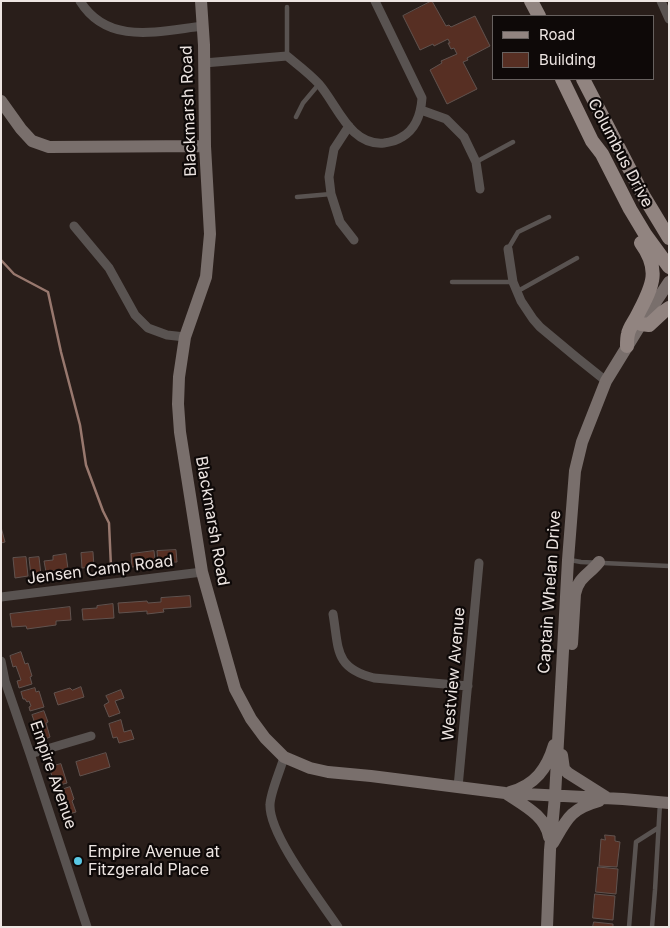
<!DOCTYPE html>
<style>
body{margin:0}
#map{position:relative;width:670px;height:928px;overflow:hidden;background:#291e1a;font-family:Inter,sans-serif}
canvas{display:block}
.frame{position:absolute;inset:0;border:2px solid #ede5e2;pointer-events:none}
.legend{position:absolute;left:492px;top:15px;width:162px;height:65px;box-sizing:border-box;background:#0e0908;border:1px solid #67615f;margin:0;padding:6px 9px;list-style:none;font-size:15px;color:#ede5e2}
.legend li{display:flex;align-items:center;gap:10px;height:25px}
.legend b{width:25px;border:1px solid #67615f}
</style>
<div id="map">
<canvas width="670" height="928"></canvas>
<div class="frame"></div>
<ul class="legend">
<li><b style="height:6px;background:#918480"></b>Road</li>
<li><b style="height:14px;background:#572f23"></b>Building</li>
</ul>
</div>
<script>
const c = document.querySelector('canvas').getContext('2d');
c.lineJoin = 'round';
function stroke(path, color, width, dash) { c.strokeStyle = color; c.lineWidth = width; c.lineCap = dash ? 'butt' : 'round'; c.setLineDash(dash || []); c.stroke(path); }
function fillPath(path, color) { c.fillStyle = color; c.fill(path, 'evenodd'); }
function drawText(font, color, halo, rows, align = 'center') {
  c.font = font + ' Inter,sans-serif'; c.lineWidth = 4.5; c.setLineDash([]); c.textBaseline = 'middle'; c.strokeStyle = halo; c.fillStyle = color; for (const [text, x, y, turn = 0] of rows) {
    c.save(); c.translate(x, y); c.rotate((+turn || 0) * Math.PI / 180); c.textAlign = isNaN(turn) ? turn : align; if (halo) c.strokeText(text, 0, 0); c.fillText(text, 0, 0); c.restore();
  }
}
stroke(new Path2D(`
 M1,260L14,274L48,292L61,352L80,425L86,465L103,511L109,523L111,567`), '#98786e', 2.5);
const building = new Path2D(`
 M432,1L446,26L449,25L451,27L475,16L490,46L467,58L468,60L463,62L477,89L447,104L430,70L442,63L441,61L457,54L454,48L451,49L448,43H450L448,39L434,46L433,44L420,50L403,16Z
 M1,527L5,542L1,543Z
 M176,550L177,562L158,563L157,551Z
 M154,551L155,560L149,561V565L132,567L131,554Z
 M93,552L94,567L82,568L81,553Z
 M66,554L68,569L46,572L44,561L53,560V556Z
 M26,557L28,576L15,578L13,558Z
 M39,557L41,575L31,576L29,558Z
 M190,596L191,607L163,609L164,612L147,614V611L119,613L118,603L147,601L148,603L161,602V598Z
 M113,604L114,618L83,620L82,609L97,608V606Z
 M70,607L71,620L56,621V625L27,629L26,626L12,627L10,614Z
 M21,652L25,664L28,663L32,676L30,677L32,684L19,688L17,681L21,680L16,666L13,667L10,656Z
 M81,687L84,697L58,705L54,693L70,688L72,690Z
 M35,688L36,692L39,691L44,707L30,711L29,707L31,706L29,701L27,702L25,699H23L21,692Z
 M121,690L124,698L115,701L120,713L109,717L104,705L109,702L106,696Z
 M44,711L48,722L46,723L50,737L38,742L33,728L36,726L32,715Z
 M121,720L124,732L131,730L134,739L119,743L117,737L113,738L109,724Z
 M106,753L110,767L80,776L76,762Z
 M61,764L67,783L53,787L51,780L53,779L49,767Z
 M70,787L74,799L72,801L76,812L65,815L61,804L63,803L58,791Z
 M605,835L615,836V841L620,842L617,867L599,866L601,839L605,840Z
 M598,867L618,869L616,894L596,892Z
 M595,894L615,896L613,920L593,918Z
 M594,922L613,924V927H593Z`);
fillPath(building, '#572f23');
stroke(building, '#61534f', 1);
stroke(new Path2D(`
 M287,7V56
 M296,117L303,103L319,84
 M476,162L513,142
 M297,197L331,194
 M508,249L518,232L549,217
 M452,282H513
 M518,291L577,258
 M570,560L581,562L669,566
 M629,927L636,842L658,828
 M652,927L655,890L660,803`), '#595351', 4.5);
stroke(new Path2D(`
 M80,1C108,46 159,31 203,26
 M661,1L669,19
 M204,63L287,56C298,65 310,74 319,84C338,106 350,146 384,143C391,142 396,141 402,137C416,129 421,113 422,98L375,1
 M421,110L446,119L464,137L476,162L480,189
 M349,126L334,149L329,177L331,194L340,222L354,240
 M74,226L109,268L135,315L148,328L167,335L185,337
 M508,249L513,282L521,301L533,319L540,327L576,357L606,381
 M1,597L202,572
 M333,614C339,649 334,668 374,678L468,686
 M1,661L5,681L30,754L87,927
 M30,754L91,736
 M284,757C281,769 270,793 270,805C269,835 320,900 338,927
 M458,787L479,563`), '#595351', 9);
stroke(new Path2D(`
 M201,1L204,45L205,146L210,234L206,277L185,337L179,377L178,404L180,432L202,572L235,689L251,719L265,738L284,757L310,768L328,772L371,776L505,793L623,799L669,803
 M1,101L21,129L32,141L49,147L205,146
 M572,644L575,594C579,576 589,575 599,562
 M562,755L564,769L568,773L606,797
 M510,792C535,785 547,769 554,745
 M507,794C523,805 546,816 549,837
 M553,843C567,819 570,809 599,801
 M547,927L550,850L555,796L568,560L575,471L582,442L606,381L641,324L669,282`), '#796f6c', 12);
stroke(new Path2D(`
 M531,1L539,16
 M562,79L592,141L602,154L630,209L645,234L669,267
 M583,79L643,195L669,238
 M641,324L649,325L663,312L669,308
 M627,346C627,342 627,338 628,334C629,328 634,322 637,316C651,288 662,272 641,243`), '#918480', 14);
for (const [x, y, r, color] of [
 [78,861,5,"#59c8e5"]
]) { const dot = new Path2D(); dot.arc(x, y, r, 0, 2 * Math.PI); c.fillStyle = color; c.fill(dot); stroke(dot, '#0e0908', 2); }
drawText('16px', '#ede5e2', '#0e0908', [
 ["Blackmarsh Road",189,111,-92],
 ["Columbus Drive",620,153,62],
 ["Blackmarsh Road",212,521,80],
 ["Jensen Camp Road",100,570,-7],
 ["Captain Whelan Drive",550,592,-86],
 ["Westview Avenue",454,674,-85],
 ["Empire Avenue",53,775,71]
]);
drawText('16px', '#ede5e2', '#0e0908', [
 ["Empire Avenue at",88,852],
 ["Fitzgerald Place",88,870]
], 'left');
</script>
